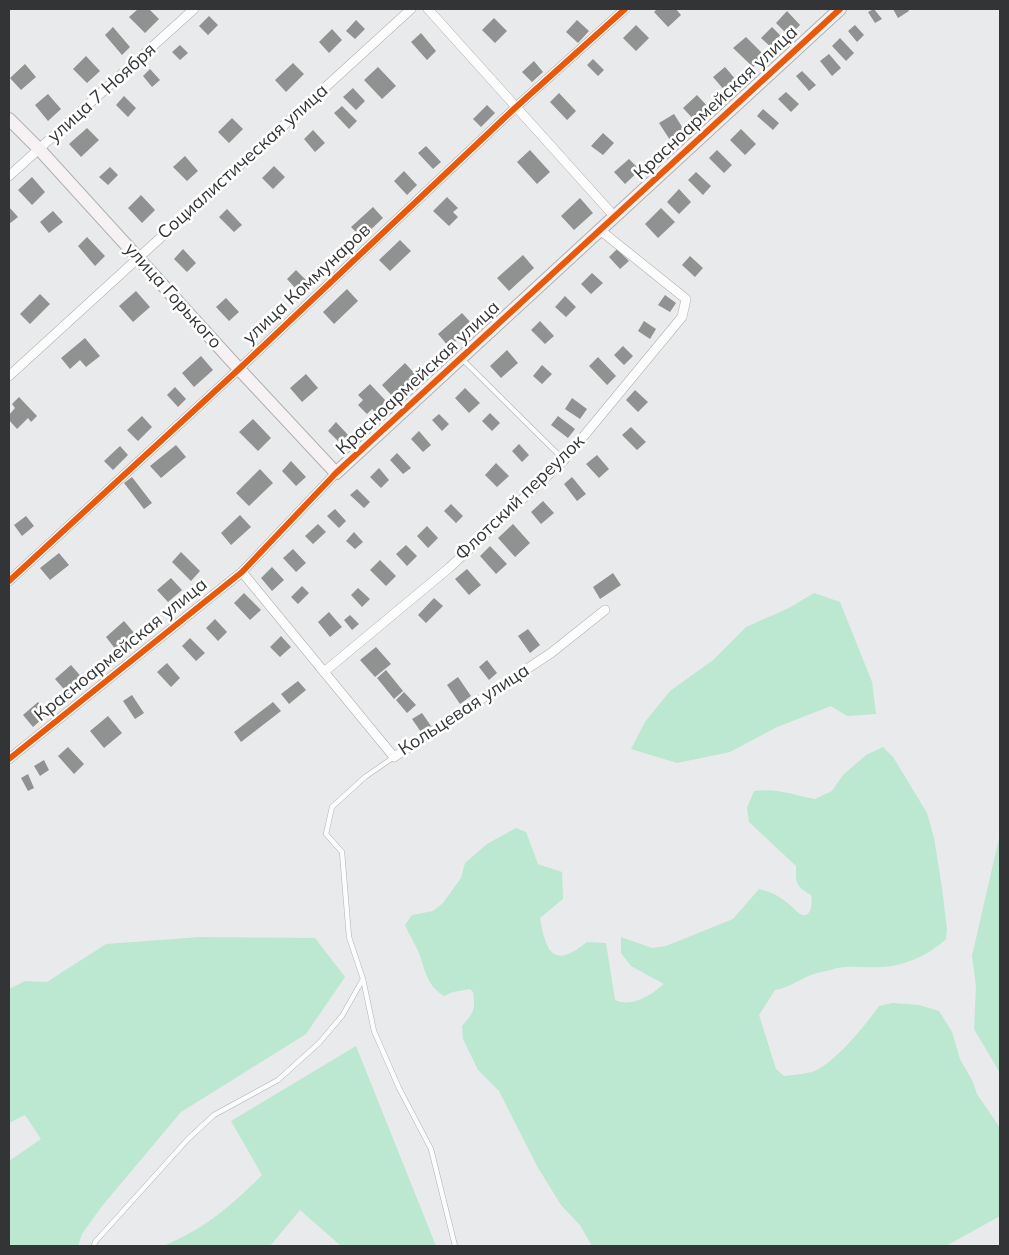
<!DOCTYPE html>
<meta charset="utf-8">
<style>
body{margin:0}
#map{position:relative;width:1009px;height:1255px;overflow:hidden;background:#e9eaeb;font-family:Mulish,sans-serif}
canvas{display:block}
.frame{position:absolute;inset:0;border:10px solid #333435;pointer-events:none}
</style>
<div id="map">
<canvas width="1009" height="1255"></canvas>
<div class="frame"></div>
</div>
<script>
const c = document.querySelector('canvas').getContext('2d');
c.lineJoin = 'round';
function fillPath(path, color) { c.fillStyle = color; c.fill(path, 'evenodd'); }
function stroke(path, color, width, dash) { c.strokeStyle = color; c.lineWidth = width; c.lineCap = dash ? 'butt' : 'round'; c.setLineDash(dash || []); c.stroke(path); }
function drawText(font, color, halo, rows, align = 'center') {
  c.font = font + ' Mulish,sans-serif'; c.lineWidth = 5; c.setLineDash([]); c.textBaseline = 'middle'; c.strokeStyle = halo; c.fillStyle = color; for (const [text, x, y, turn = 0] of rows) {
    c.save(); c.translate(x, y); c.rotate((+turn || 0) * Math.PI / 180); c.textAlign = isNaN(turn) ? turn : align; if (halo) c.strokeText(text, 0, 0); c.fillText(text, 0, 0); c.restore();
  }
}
fillPath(new Path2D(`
 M814,593L840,602L872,682L876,714L847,716L831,706L777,727L730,752L677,763L631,749L645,722L670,691L712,661L746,627L789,608Z
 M883,747L893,757L927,813L934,838L942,888L947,930L946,939C929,955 903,967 879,967C865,968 851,965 837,968C828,971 819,972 811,975C798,980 788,988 775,990L759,1015L776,1069L784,1076C793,1075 803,1074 812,1072C833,1065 866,1025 879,1006L893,1003L919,1005L939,1011L952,1032L960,1059L972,1080L977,1094L1000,1128V1216L946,1246H592L580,1225L561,1205L537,1166L499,1091L478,1070L463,1039L462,1026C473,1013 476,1011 473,992L470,989L453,992L444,996C427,986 425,970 419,953C415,944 409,934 405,925L412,915L433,911L443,903L461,878L465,863L487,844L516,828L526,832L538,864L562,872L563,899L540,918C546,953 554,969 587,942L606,943L615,1000C632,1008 651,995 664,984L631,966L621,953V937L652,948L666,946L733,919L759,889C772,892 781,897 791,906C794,908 797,912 800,914C812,920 813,901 811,895C795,885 796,884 796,866L749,822L747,808L754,791C778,788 792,795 815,799L832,791L843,775L866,755Z
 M1000,834V1073L974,1029L976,986L972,956Z
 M201,937L315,938L345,977L306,1034L181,1112L102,1206L82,1234L78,1246H9V1161L41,1139L25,1115L9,1123V989L25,981L47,982L106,944Z
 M356,1046L436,1246H341L300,1210L270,1246H163C205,1229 231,1206 262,1175L231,1121Z`), '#bce7d0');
fillPath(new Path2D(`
 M138,9H149L159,19L145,33L129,17Z
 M657,9H676L681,15L668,27L654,12Z
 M874,9L882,19L875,23L868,12Z
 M893,9H908L909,11L898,18Z
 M787,11L800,25L789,36L776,23Z
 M209,16L218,25L208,35L199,26Z
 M494,18L507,31L495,43L482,30Z
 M356,20L365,29L355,39L346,31Z
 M577,20L589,31L578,43L566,32Z
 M636,25L649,38L636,51L623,38Z
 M855,25L864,35L857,42L848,31Z
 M113,27L130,47L122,55L105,35Z
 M772,27L783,38L773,49L761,38Z
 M332,29L342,40L329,53L319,42Z
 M421,33L436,51L427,60L411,42Z
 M746,37L765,56L753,67L733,48Z
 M840,38L854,53L846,61L832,46Z
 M180,45L188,53L180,60L172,52Z
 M829,54L841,68L832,76L820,61Z
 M86,56L100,71L87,83L73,69Z
 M593,59L604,70L598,76L587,65Z
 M534,61L543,72L532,82L522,72Z
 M293,63L304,74L286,92L275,80Z
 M25,64L36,77L21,90L10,78Z
 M378,67L396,86L382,99L364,80Z
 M725,67L737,81L725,91L713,77Z
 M150,69L160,80L152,87L143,76Z
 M802,71L816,85L809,91L796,76Z
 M353,88L365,101L356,110L343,97Z
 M786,92L799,104L791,112L778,99Z
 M559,93L576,111L567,120L550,102Z
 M48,94L61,109L48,121L35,105Z
 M697,95L710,109L696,122L683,108Z
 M124,96L136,108L128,117L116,105Z
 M487,105L495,113L481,127L473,119Z
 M342,106L357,121L349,129L334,113Z
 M763,109L779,123L773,130L757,116Z
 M674,114L684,130L670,140L659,123Z
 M232,118L243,129L229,143L218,132Z
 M87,128L99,140L81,157L69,144Z
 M741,129L756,144L745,155L730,140Z
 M313,130L325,143L315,152L304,139Z
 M603,133L614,143L603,155L591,146Z
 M426,146L441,162L433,169L418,153Z
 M530,150L550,172L537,184L517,162Z
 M717,150L732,165L724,173L709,158Z
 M185,156L198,171L187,181L173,167Z
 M629,159L640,170L625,184L614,172Z
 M274,166L285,177L273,189L262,178Z
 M110,167L118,175L108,185L99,177Z
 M404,171L417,185L407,195L394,181Z
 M696,172L711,186L703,195L688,180Z
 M32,177L45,192L32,205L18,190Z
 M679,189L691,202L679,214L667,202Z
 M141,195L155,210L142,223L128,208Z
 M447,197L458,208L453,212L458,217L449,226L433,211Z
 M580,198L593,213L574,230L561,216Z
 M9,207L18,217L9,224Z
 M373,207L383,218L362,238L351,227Z
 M661,208L675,222L658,238L645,224Z
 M227,209L242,225L234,232L219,217Z
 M53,211L63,222L49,233L40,222Z
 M87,237L105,256L95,266L78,246Z
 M400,240L411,251L390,271L379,260Z
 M183,249L196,263L187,272L174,259Z
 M617,249L629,261L620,269L609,257Z
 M523,255L534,268L509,291L497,278Z
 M690,256L703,268L695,277L682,265Z
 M296,270L310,284L300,293L287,279Z
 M592,273L603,283L591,294L581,284Z
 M347,289L358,301L334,324L323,312Z
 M136,291L150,307L133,322L119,306Z
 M40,294L50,304L30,324L20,314Z
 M665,295L676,303L670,312L658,305Z
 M565,296L576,307L566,317L555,307Z
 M226,298L239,312L229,321L216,307Z
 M462,313L473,325L449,347L438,334Z
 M540,321L554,336L545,344L531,330Z
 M644,321L656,329L650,339L638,331Z
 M85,338L100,356L86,367L80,360L70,369L61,358Z
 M623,346L633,356L624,365L614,355Z
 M507,350L518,363L501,378L490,366Z
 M201,356L213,370L194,387L182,373Z
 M598,357L616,376L607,385L589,366Z
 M405,363L416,375L393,397L382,385Z
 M542,365L552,374L542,384L533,376Z
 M306,374L318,388L302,402L290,388Z
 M370,384L386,401L375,412L372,409L367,414L358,405L363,400L358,395Z
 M175,387L186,399L178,407L167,395Z
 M465,388L480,403L469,413L455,398Z
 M635,390L648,402L638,412L626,400Z
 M19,397L37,416L31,422L28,418L17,429L9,420V415L15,408L12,404Z
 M572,398L587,409L580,419L565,409Z
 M490,413L500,423L492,431L482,421Z
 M439,414L449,424L442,431L432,420Z
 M142,416L152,427L138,441L127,430Z
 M558,416L575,429L568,438L551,425Z
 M253,419L271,438L258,451L239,432Z
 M336,422L349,436L341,444L328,431Z
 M631,427L646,442L637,450L622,435Z
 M419,431L431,445L423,452L411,439Z
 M519,444L529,455L522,462L512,451Z
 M176,445L186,457L161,478L150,466Z
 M120,446L128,455L113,470L104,461Z
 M397,453L411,468L403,474L390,460Z
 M597,455L609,469L599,478L586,464Z
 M291,461L306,477L296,486L282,471Z
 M496,463L509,476L497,487L485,475Z
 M379,468L389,480L381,488L370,477Z
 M260,469L273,483L249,506L236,493Z
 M132,477L152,503L144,509L124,483Z
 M572,477L586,494L577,501L564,484Z
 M357,489L370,502L364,508L350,495Z
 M543,501L554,513L541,524L531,512Z
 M451,504L463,516L456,523L444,511Z
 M335,509L346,521L339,528L327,516Z
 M240,515L251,527L231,545L221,533Z
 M26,516L34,526L22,536L14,525Z
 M318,524L326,532L313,544L305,536Z
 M513,524L530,543L515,557L498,538Z
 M427,526L438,538L428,548L417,536Z
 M354,532L363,542L355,549L346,541Z
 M406,545L417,556L407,566L396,554Z
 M490,546L507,564L496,574L480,556Z
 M293,549L306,563L296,572L283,558Z
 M181,552L200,571L191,581L172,562Z
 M59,553L69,565L50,580L40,568Z
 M380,560L396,576L386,586L370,570Z
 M272,567L284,580L272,591L261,578Z
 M467,569L481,585L469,595L455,579Z
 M613,573L621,585L600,599L593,587Z
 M171,578L182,590L168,602L157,590Z
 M302,586L309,593L298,604L291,597Z
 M358,588L370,599L362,607L351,595Z
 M244,593L261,610L250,620L234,603Z
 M434,598L443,606L426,623L418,615Z
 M329,612L342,627L330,637L318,622Z
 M350,615L359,624L352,630L344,620Z
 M215,619L227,632L218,641L206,628Z
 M124,621L135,634L116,650L106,637Z
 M528,629L540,645L530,653L518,636Z
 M281,636L291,647L280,657L270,647Z
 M190,638L205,653L196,661L182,646Z
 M376,647L391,664L375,677L360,660Z
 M487,660L497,673L489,680L479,667Z
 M167,663L180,678L171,687L157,672Z
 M71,665L85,681L69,695L55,679Z
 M386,670L403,691L394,699L377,678Z
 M458,677L471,696L460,704L447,685Z
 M298,681L306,690L289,704L281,694Z
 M404,692L416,705L407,713L396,700Z
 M132,695L144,713L135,719L123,701Z
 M38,702L48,714L33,727L23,715Z
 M273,702L281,711L241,742L234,732Z
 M422,713L431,726L421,732L412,719Z
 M108,716L122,733L104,748L90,731Z
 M68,747L84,764L74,774L58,756Z
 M44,760L49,770L40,776L34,766Z
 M28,774L34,788L28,791L21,778Z`), '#909191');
const lane = new Path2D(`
 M462,359L564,460
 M394,757L365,777L332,807L326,834L342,852L349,937L363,979L374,1031L399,1088L431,1149L455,1246
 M94,1246L95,1242L188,1139L214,1115L278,1080L319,1043L342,1016L363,979`);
const street = new Path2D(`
 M428,9L614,216
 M9,176L194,9
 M9,376L411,9
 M242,572L394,757L551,653L605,610
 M9,581L239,369L515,108L625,9
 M324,672L449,568L564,460L682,317L686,299L600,230
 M9,759L242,572L336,473`);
const secondary = new Path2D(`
 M9,119L39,149L239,369L336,473L840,9`);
stroke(lane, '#b0b1b2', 5.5);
stroke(street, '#b0b1b2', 10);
stroke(secondary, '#b0b1b2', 14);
stroke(lane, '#fcfcfc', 4.5);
stroke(street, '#fcfcfc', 9);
stroke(secondary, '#f6f2f3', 12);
stroke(new Path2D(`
 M9,581L239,369L515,108L625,9
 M9,759L242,572L336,473L840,9`), '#e8590c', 6);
drawText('18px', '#333435', '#fff', [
 ["улица 7 Ноября",102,93,-42],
 ["Красноармейская улица",716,103,-43],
 ["Социалистическая улица",243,162,-42],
 ["улица Коммунаров",307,284,-43],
 ["улица Горького",173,296,48],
 ["Красноармейская улица",418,378,-43],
 ["Флотский переулок",520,498,-44],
 ["Красноармейская улица",121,650,-39],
 ["Кольцевая улица",464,710,-33]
]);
</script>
